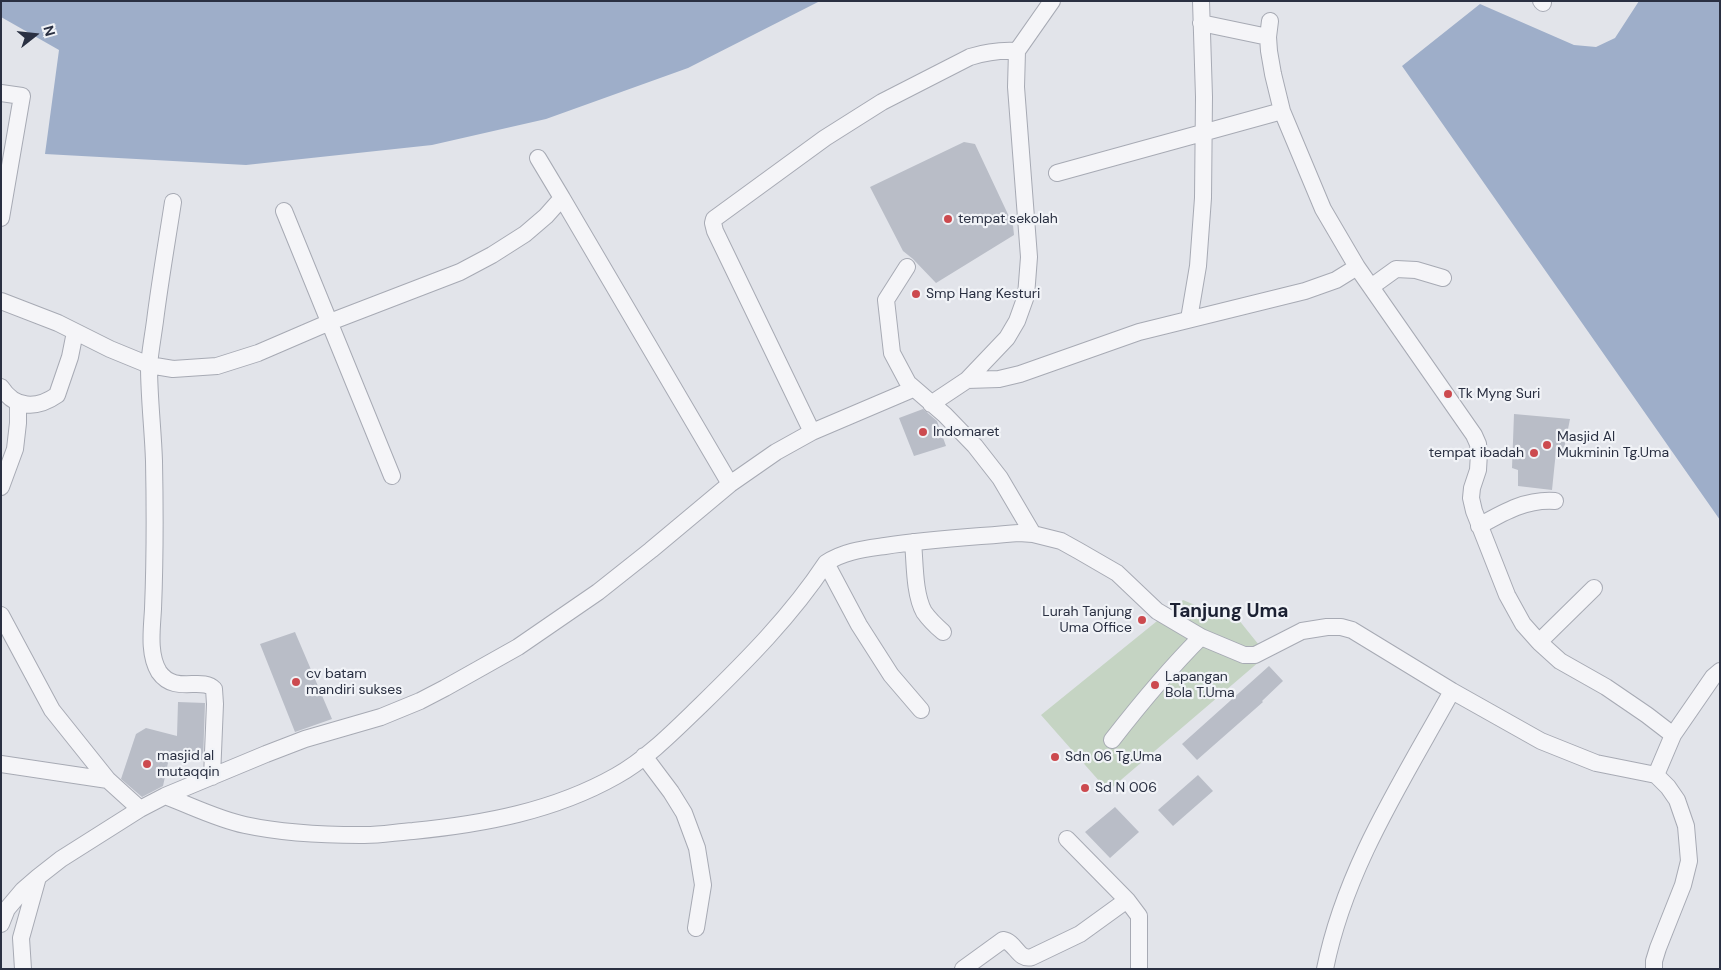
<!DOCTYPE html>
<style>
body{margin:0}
#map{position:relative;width:1721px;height:970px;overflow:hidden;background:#e2e4ea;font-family:"DM Sans",sans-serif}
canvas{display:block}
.frame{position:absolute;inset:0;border:2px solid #2a3042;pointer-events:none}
.north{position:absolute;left:10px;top:10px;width:50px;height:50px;-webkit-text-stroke:4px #f1f3f7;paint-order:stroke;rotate:74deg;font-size:14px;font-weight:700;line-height:20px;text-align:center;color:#2a3042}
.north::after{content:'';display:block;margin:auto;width:18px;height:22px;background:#2a3042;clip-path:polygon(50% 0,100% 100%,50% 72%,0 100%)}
</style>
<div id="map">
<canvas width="1721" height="970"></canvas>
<div class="frame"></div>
<div class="north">N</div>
</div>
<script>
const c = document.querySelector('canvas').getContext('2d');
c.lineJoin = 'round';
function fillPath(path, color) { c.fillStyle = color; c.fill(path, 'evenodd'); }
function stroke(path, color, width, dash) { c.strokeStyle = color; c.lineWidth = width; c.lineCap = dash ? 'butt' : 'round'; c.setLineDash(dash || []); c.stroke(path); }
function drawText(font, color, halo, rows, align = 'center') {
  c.font = font + ' "DM Sans",sans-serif'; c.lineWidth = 4.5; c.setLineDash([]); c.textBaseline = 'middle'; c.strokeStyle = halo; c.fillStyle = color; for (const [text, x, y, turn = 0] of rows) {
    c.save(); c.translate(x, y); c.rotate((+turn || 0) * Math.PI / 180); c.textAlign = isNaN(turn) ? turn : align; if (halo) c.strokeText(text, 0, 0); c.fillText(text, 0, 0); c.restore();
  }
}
fillPath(new Path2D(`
 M1183,600L1209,611L1234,614L1267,655L1108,791L1041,715Z`), '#c5d4c3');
fillPath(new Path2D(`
 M1,1H820L688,68L546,119L432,145L246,165L45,154L59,50L1,17Z
 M1639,1H1720V520L1402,66L1480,4L1574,45L1596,47L1615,38Z`), '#9eaec9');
fillPath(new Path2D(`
 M964,142L975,144L1013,225L1014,235L936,283L913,259L903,251L870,187Z
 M923,409L937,421L946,446L914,456L899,418Z
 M1514,414L1570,419L1563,454L1556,451L1552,490L1518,486V470L1512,468Z
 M295,632L332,719L295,732L260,644Z
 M1269,666L1283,681L1262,701L1263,702L1197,760L1182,744Z
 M178,702L205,703L203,760L169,758L163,786L142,797L121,779L136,734L146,728L177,736Z
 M1198,775L1213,791L1173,826L1158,810Z
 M1115,807L1139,832L1110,858L1085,832Z`), '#b9bdc7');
const minor = new Path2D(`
 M1541,1L1543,3
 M1270,21L1268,37L1269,51L1273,74L1282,111L1323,209L1357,267L1474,435L1478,444L1479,453L1478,470L1472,488L1471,498L1474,511L1507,595L1523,624L1539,642L1560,661L1606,687L1647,715L1673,735L1656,775
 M1201,23L1268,37
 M1,93L22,96L1,218
 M1057,173L1282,111
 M562,198L730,484
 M173,202C167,241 160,281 155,321C153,336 150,352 149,366C149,398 153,430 154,461C155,510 155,559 153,609C152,628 148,654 159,672C175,695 202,676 214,689L215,704L212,777
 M284,211L392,476
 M907,267L886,300L892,353L908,383L945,415L975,446L1000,478L1033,534L1061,541L1079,551L1117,573L1157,611L1201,637L1244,655H1255L1302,631L1327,627H1341L1352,630L1452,691L1541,741L1596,763L1656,775L1668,787L1677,800L1686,826L1689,861L1683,885L1658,948L1654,961V969
 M1371,287L1396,269L1416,270L1443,278
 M1,301L58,323L110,349L149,365L173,369L217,366L258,353L330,322L460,272L492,255L525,234L546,216L562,198L538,158
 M1189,319L1198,266L1203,198L1204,97L1201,1
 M967,380L1007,338L1017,321L1026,296L1029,257L1016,87L1017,51L1052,1
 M1,387C15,409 37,409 57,395L70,357L75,332
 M931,404L967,380L999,379L1020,374L1139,332L1305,291L1336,280L1357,267
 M812,432L715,231L713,223L714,219L825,138L882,102L970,57C986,52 1000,50 1017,51
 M1,487L15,449L18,423V403
 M1479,526C1504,512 1526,499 1555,501
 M913,542C915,562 914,594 924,612C929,619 936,626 943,632
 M826,563L859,625L891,675L921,710
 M1,615L52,710L108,780L140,809
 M1539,642L1594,588
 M1673,735L1713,677L1720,671
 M1112,740C1140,704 1169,669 1201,637
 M644,756L671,792L684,813L697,848L703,885L696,928
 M1,764L108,780
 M165,796C192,806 217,819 245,825C282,833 322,835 360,835C377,836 396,832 413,831C484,824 554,811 616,776C647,759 676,729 702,704C746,661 791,616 826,563C844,551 864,549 885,546C929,539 974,537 1019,533L1033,534
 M1127,900L1139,916V969
 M1,924L7,909L23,890L38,877L61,859L140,809L165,796L266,754L305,739L381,717L420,701L445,688L518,647L598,592L651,550L730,484L776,452L812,432L913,389
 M23,969L21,938L38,877
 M963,969L1003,940C1016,942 1018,961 1032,957L1080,934L1127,900L1067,839
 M1325,969C1345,868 1403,780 1452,691`);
stroke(minor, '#a7aab4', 18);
stroke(minor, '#f5f5f8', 16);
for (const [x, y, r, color] of [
 [948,219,5,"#cc4a4f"],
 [916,294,5,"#cc4a4f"],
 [1448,394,5,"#cc4a4f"],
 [923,432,5,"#cc4a4f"],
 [1547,445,5,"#cc4a4f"],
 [1534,453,5,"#cc4a4f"],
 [1142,620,5,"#cc4a4f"],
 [296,682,5,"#cc4a4f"],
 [1155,685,5,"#cc4a4f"],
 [1055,757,5,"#cc4a4f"],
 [147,764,5,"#cc4a4f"],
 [1085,788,5,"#cc4a4f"]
]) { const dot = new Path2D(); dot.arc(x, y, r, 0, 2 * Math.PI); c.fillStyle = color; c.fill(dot); stroke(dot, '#f1f3f7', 2); }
drawText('14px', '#2a3042', '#f1f3f7', [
 ["tempat sekolah",958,219],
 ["Smp Hang Kesturi",926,294],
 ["Tk Myng Suri",1458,394],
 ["Indomaret",933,432],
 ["Masjid Al",1557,437],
 ["Mukminin Tg.Uma",1557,453],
 ["tempat ibadah",1524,453,"right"],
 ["Lurah Tanjung",1132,612,"right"],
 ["Uma Office",1132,628,"right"],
 ["cv batam",306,674],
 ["mandiri sukses",306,690],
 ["Lapangan",1165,677],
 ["Bola T.Uma",1165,693],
 ["masjid al",157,756],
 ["mutaqqin",157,772],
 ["Sdn 06 Tg.Uma",1065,757],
 ["Sd N 006",1095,788]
], 'left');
drawText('bold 19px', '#1c2133', '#f1f3f7', [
 ["Tanjung Uma",1229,612]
]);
</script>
